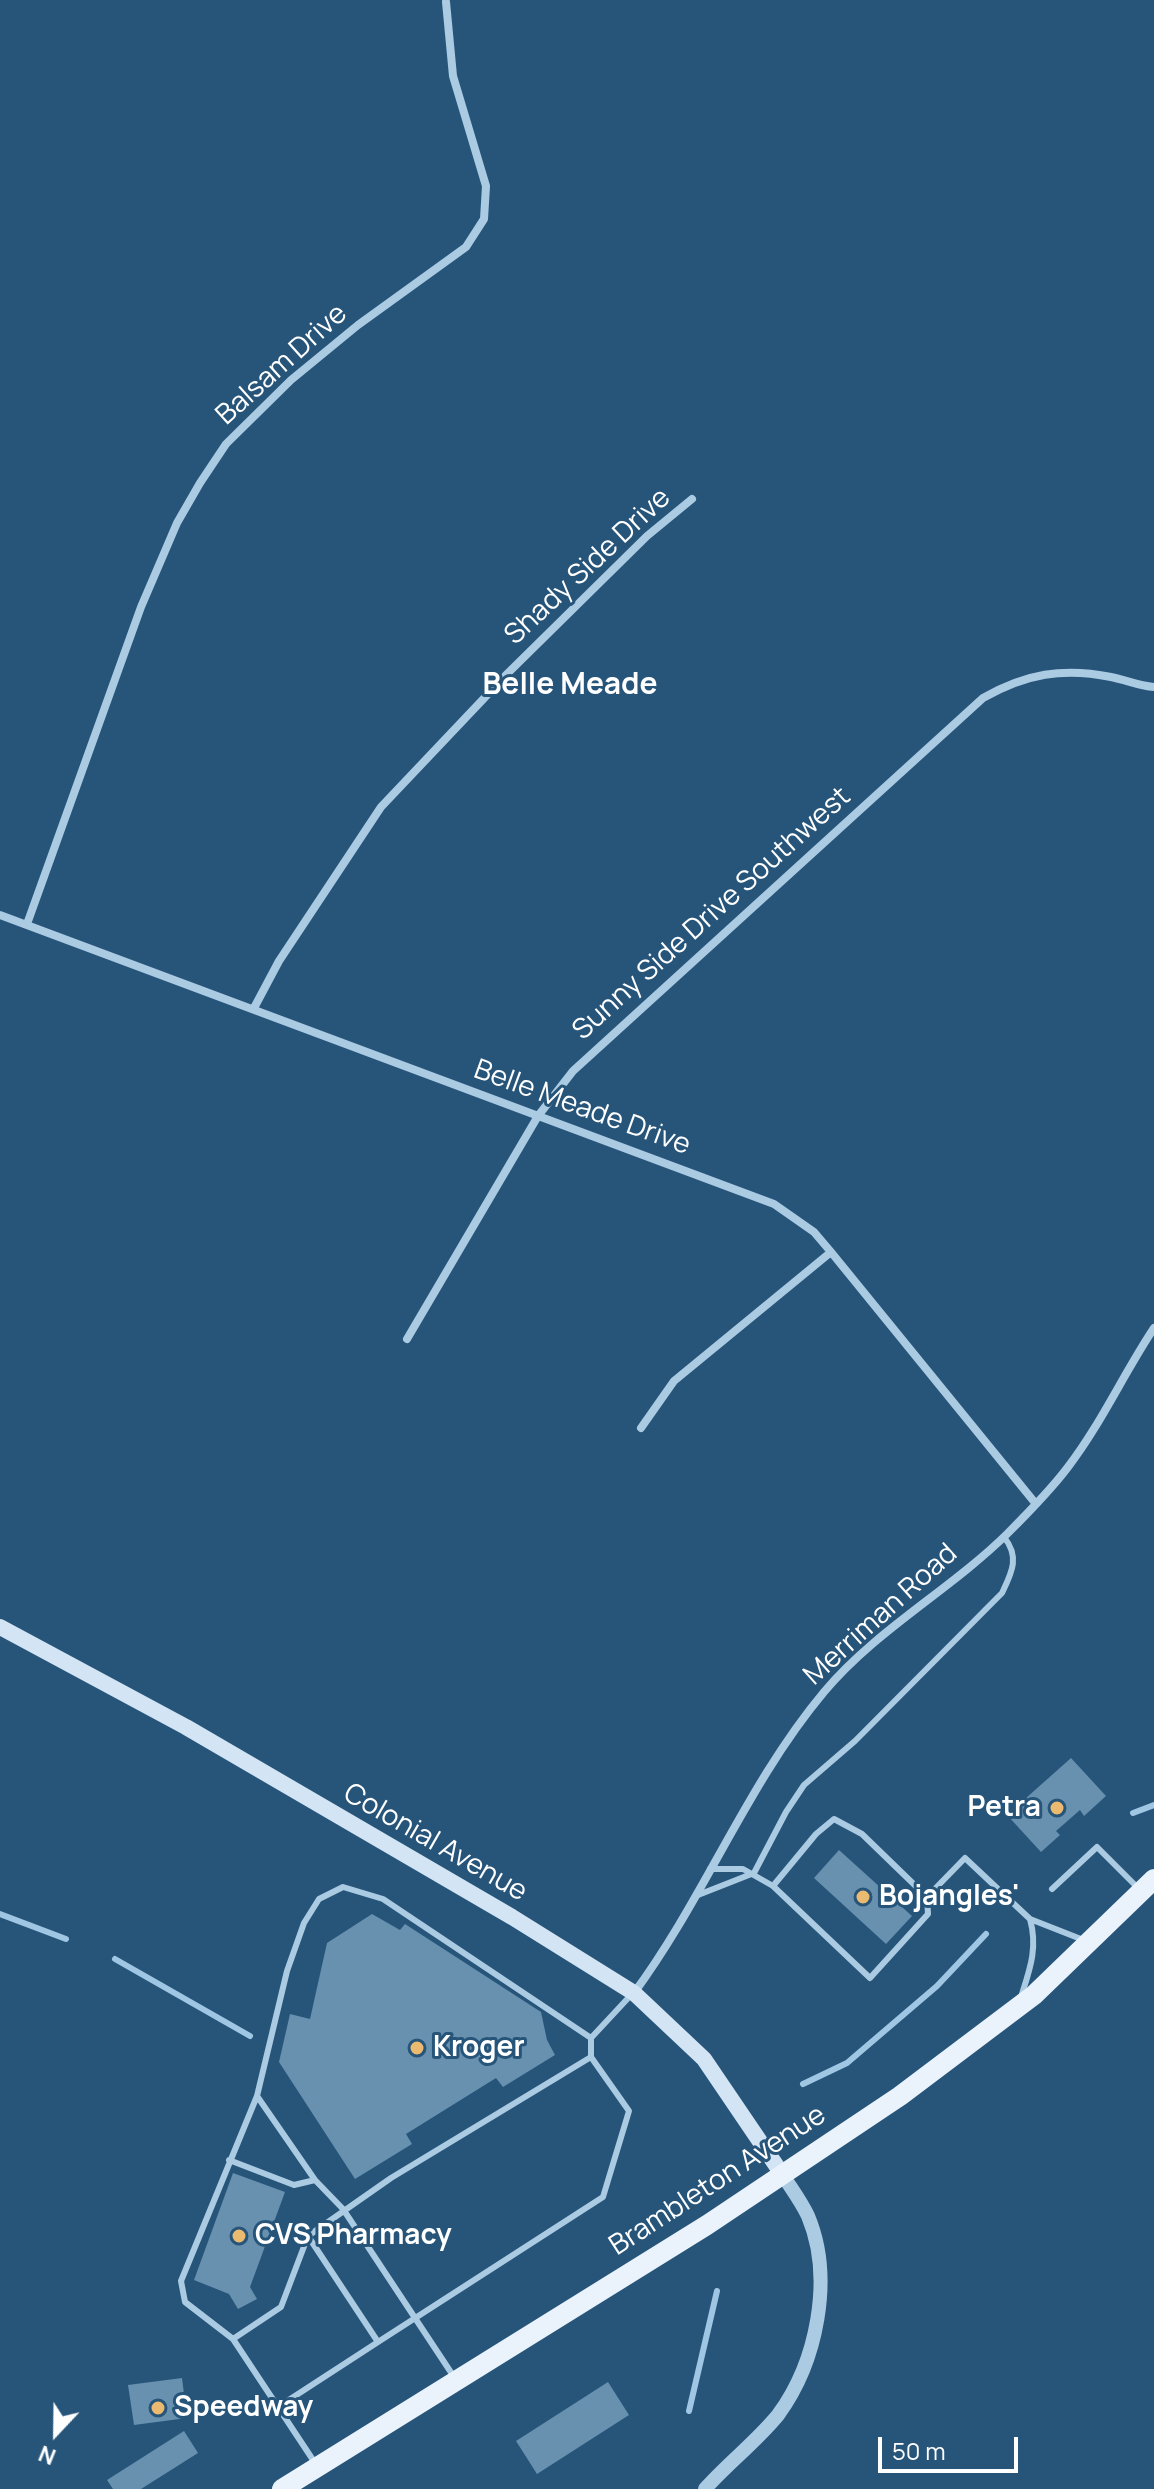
<!DOCTYPE html>
<style>
body{margin:0}
#map{position:relative;width:1154px;height:2489px;overflow:hidden;background:#27557a;font-family:Manrope,sans-serif}
canvas{display:block}
.north{position:absolute;left:16px;top:2393px;width:80px;height:80px;-webkit-text-stroke:6px #27557a;paint-order:stroke;rotate:202deg;font-size:22px;font-weight:700;line-height:32px;text-align:center;color:#fff}
.north::after{content:'';display:block;margin:auto;width:28px;height:36px;background:#fff;clip-path:polygon(50% 0,100% 100%,50% 72%,0 100%)}
.scale{position:absolute;left:878px;top:2437px;width:140px;height:36px;box-sizing:border-box;border:4px solid #fff;border-top:0;padding-left:10px;font-size:24px;line-height:28px;white-space:nowrap;color:#fff;-webkit-text-stroke:6px #27557a;paint-order:stroke}
</style>
<div id="map">
<canvas width="1154" height="2489"></canvas>
<div class="north">N</div>
<div class="scale">50 m</div>
</div>
<script>
const c = document.querySelector('canvas').getContext('2d');
c.lineJoin = 'round';
function stroke(path, color, width, dash) { c.strokeStyle = color; c.lineWidth = width; c.lineCap = dash ? 'butt' : 'round'; c.setLineDash(dash || []); c.stroke(path); }
function fillPath(path, color) { c.fillStyle = color; c.fill(path, 'evenodd'); }
function drawText(font, color, halo, rows, align = 'center') {
  c.font = font + ' Manrope,sans-serif'; c.lineWidth = 6; c.setLineDash([]); c.textBaseline = 'middle'; c.strokeStyle = halo; c.fillStyle = color; for (const [text, x, y, turn = 0] of rows) {
    c.save(); c.translate(x, y); c.rotate((+turn || 0) * Math.PI / 180); c.textAlign = isNaN(turn) ? turn : align; if (halo) c.strokeText(text, 0, 0); c.fillText(text, 0, 0); c.restore();
  }
}
stroke(new Path2D(`
 M1133,1813L1154,1805
 M0,1914L66,1939
 M115,1959L250,2036
 M803,2084L847,2063L937,1986L986,1934
 M689,2411L717,2291`), '#9fc7e4', 6);
fillPath(new Path2D(`
 M1071,1758L1106,1796L1084,1816L1080,1810L1056,1831L1060,1835L1041,1852L1007,1815Z
 M839,1850L912,1916L886,1944L814,1878Z
 M372,1914L400,1930L405,1924L541,2012L547,2040L555,2055L503,2087L496,2078L406,2134L412,2144L355,2179L279,2062L290,2014L310,2019L327,1943Z
 M233,2173L285,2192L250,2287L257,2299L238,2309L229,2294L194,2280Z
 M182,2378L187,2418L134,2425L128,2385Z
 M608,2382L629,2415L537,2474L516,2441Z
 M184,2431L198,2453L141,2489H113L107,2480Z`), '#6890af');
stroke(new Path2D(`
 M710,1869H743L773,1886L870,1978L928,1914L927,1897L965,1858L1030,1919L1086,1941
 M773,1886L816,1834L834,1819L862,1834L927,1897
 M1052,1889L1097,1847L1138,1888
 M698,1895L754,1873L786,1812L804,1785L855,1741L1002,1593C1012,1572 1020,1557 1004,1537
 M1021,1997C1030,1969 1038,1948 1030,1919
 M257,2096L315,2180L343,2209L454,2377
 M229,2160L294,2185L315,2180
 M233,2339L281,2307L308,2236
 M378,2342L603,2197L629,2111L591,2057V2038
 M278,2407L378,2342L308,2236L391,2178L591,2057
 M315,2463L233,2339L185,2302L181,2281L257,2096L287,1971L304,1923L319,1899L343,1887L383,1899L591,2038L631,1995`), '#abcbe3', 6);
stroke(new Path2D(`
 M0,915L774,1204L814,1232L831,1252L1036,1504
 M27,924L141,607L177,523L200,483L226,444L291,380L358,325L466,247L484,219L486,186L453,76L446,2
 M254,1008L279,961L381,807L508,673L647,536L692,499
 M407,1339L538,1116L573,1071L983,698C1025,674 1063,667 1111,677C1126,680 1139,686 1154,687
 M641,1428L674,1381L831,1252
 M634,1993C705,1897 747,1784 824,1692C876,1630 950,1590 1007,1534C1028,1513 1050,1491 1068,1467C1101,1424 1124,1373 1154,1328`), '#abcbe3', 8);
stroke(new Path2D(`
 M705,2489C728,2463 756,2442 778,2415C817,2362 834,2278 808,2216C801,2201 791,2188 782,2174`), '#abcbe3', 14);
stroke(new Path2D(`
 M0,1627L186,1727L512,1917L634,1993L704,2059L782,2174`), '#d3e5f4', 16);
stroke(new Path2D(`
 M282,2489L707,2225L900,2096L1034,1995L1154,1879`), '#eaf3fc', 20);
for (const [x, y, r, color] of [
 [1057,1808,8,"#ebba71"],
 [863,1897,8,"#ebba71"],
 [417,2048,8,"#ebba71"],
 [239,2236,8,"#ebba71"],
 [158,2408,8,"#ebba71"]
]) { const dot = new Path2D(); dot.arc(x, y, r, 0, 2 * Math.PI); c.fillStyle = color; c.fill(dot); stroke(dot, '#27557a', 3); }
drawText('28px', '#fff', '#27557a', [
 ["Balsam Drive",282,365,-42],
 ["Shady Side Drive",588,567,-43],
 ["Sunny Side Drive Southwest",712,914,-42],
 ["Belle Meade Drive",582,1108,20],
 ["Merriman Road",881,1615,-42],
 ["Colonial Avenue",435,1843,30],
 ["Brambleton Avenue",718,2181,-33]
]);
drawText('bold 28px', '#fff', '#27557a', [
 ["Petra",1041,1808,"right"],
 ["Bojangles'",879,1897],
 ["Kroger",433,2048],
 ["CVS Pharmacy",255,2236],
 ["Speedway",174,2408]
], 'left');
drawText('bold 30px', '#fff', '#27557a', [
 ["Belle Meade",570,686]
]);
</script>
